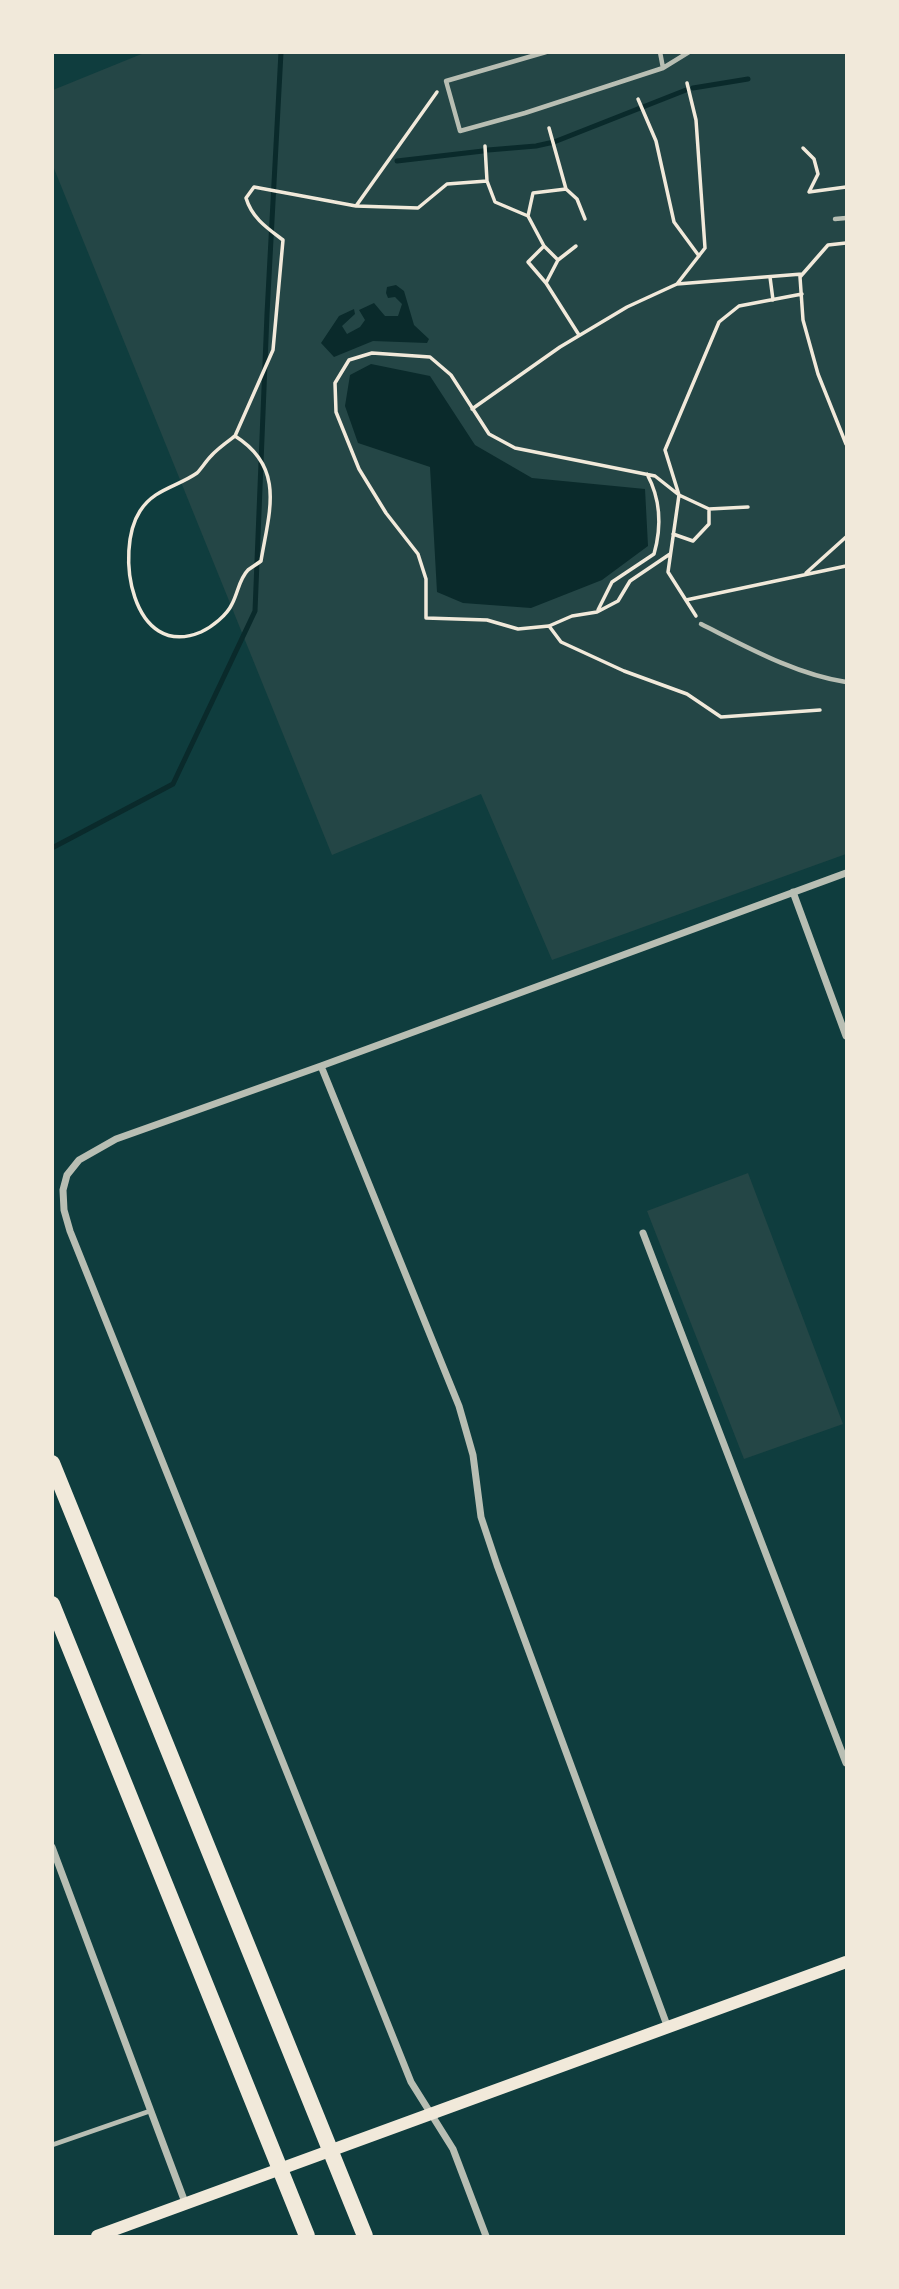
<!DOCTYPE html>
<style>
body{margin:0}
#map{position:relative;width:899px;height:2289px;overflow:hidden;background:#0f3d3e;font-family:Rubik,sans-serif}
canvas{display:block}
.frame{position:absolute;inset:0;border:54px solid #f1e9da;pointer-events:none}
</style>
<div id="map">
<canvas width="899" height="2289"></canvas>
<div class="frame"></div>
</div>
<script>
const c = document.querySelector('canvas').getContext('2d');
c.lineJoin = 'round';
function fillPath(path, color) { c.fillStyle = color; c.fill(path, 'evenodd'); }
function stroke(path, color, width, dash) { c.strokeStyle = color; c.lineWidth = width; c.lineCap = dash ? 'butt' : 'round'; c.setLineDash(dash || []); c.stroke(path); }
fillPath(new Path2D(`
 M144,53H846V854L552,960L481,794L332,855L53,166V90Z
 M748,1173L843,1424L744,1459L647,1211Z`), '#244646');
fillPath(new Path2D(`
 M396,285L404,291L414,325L429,339L427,343L373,341L334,357L321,343L339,316L354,309L355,314L342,326L347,334L360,327L365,320L359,310L374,303L385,316H398L402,304L395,297L388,298L386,293L387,287Z
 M371,364L430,376L475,445L532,478L645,489L648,546L602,580L531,608L463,603L437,592L430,467L358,443L345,406L350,375Z`), '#0a2a2b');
stroke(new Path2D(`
 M693,88L748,79
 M488,150L536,146L554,142L686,90
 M397,161L483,151
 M52,848L173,784L255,611L267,314L281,52`), '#0a2a2b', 5);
stroke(new Path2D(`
 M638,99L656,141L674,222L699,256
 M549,128L566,189
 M485,146L487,181L495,202L528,216L544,246L558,260L546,283L528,262L544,246
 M803,148L814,159L818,174L809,192L846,187
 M356,206L437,92
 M528,216L533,193L566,189L577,199L585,219
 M846,243L828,245L800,277L803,320L818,374L846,444
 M558,260L576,246
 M770,277L773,300
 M546,283L579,335
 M677,284L705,248L696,120L687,83
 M472,409L560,347L627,307L677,284L802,274
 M235,436C227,442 217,449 211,456C206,461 202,468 197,473C177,487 154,489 140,511C114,551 132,661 201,632C212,627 227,615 232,604C238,593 239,579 248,570C252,567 257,564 261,561C269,512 286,468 235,436L273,350L283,240C267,228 252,218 246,198L254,187L356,206L418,208L447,184L487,181
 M748,507L709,509L679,495L665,450L719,322L739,306L802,294
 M673,534L693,541L709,524V509
 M670,554L630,581L618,601L597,612L572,616L549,626L518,629L487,620L426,618V579L418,554L386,513L359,469L336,412L335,383L349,360L372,353L430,357L451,375L489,434L515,448L655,476L679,495L668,572L696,616
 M806,573L846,537
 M686,600L846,566
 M598,610L612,582L654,554C662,526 661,500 647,474
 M549,626L561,642L624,671L687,694L721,717L820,710`), '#f1e9da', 3.5);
stroke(new Path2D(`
 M546,52L446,81L460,131L525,113L663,68L689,52
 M660,52L663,68
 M835,219L846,218
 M701,624C747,647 795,674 846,682
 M52,2145L150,2111`), '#b8beb3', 4.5);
stroke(new Path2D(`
 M793,892L846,1036
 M321,1066L459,1406L473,1455L481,1517L497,1565L668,2028
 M643,1233L846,1763
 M52,1847L186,2205
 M486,2236L453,2149L411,2082L70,1231L64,1210L63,1190L67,1175L79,1160L116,1139L321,1066L846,873`), '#b8beb3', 7);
stroke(new Path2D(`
 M97,2236L846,1962`), '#f1e9da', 12);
stroke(new Path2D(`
 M52,1463L365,2236
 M52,1604L307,2236`), '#f1e9da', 16);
</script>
